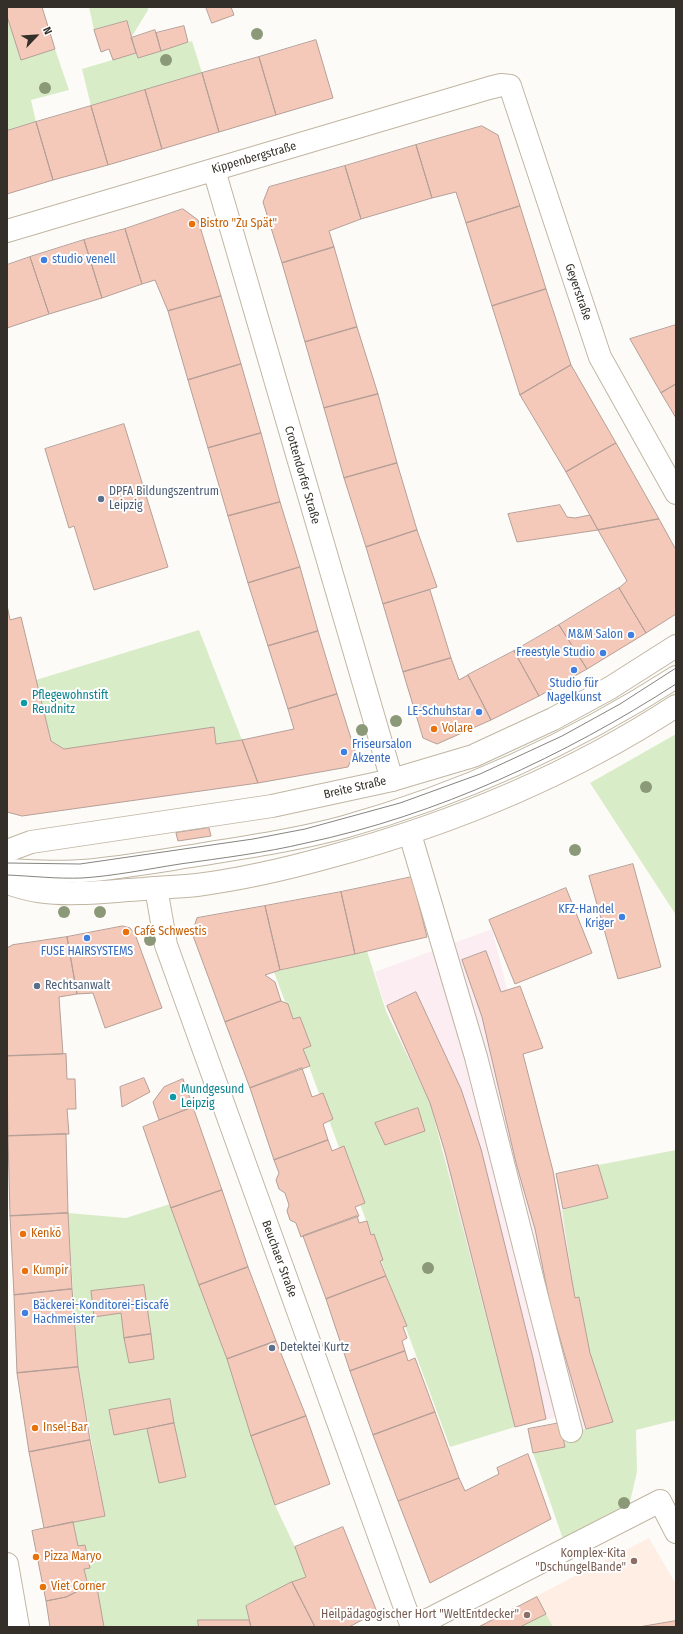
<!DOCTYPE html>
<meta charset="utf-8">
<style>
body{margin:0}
#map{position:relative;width:683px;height:1634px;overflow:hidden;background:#fdfbf7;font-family:"Fira Sans Condensed",sans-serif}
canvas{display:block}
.frame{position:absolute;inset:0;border:8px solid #343029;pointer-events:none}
.north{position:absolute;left:16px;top:16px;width:40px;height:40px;-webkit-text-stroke:3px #fff;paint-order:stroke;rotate:65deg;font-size:11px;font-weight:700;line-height:16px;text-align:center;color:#343029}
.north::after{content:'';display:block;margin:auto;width:14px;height:18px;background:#343029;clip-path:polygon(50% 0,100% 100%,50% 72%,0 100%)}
</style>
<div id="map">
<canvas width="683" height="1634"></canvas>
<div class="frame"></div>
<div class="north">N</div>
</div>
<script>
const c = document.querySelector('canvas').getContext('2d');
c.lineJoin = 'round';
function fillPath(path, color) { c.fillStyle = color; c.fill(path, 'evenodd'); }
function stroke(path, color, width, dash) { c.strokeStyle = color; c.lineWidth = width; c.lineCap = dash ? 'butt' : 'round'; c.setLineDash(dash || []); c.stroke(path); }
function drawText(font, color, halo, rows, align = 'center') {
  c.font = font + ' "Fira Sans Condensed",sans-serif'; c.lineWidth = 4; c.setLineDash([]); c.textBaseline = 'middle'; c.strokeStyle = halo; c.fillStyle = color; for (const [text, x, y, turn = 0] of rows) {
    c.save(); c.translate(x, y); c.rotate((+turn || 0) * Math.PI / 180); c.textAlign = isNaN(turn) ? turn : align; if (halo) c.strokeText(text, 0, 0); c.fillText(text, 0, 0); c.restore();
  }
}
fillPath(new Path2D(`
 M492,929L562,1210L585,1328L613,1422L571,1431L567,1415L515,1427L492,1354L437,1125L383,999L375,972Z`), '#fcedf2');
fillPath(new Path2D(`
 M649,1538L676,1584V1627H476Z`), '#ffeee3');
fillPath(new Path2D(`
 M89,7H148V10L131,38L126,21L94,30Z
 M7,16L21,59L55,49L69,90L31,100L36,122L7,131Z
 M192,41L202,73L91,106L82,69L136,53L138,58Z
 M199,630L242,740L216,744L214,727L64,749L51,741L36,680Z
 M676,734V915L590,783Z
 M367,951L386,1011L430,1103L515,1427L450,1447L274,972Z
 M676,1150V1420L636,1430L637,1472L629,1506L563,1539L533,1453L565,1447L563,1434L613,1422L590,1353L579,1297L575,1298L562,1210L608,1198L598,1165Z
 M170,1204L227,1359L275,1505L295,1547L306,1577L246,1605L249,1620H198L199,1627H104L95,1583L88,1586L84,1569L89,1568L85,1545L78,1546L73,1522L105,1516L78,1367L68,1213L126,1218Z
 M537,1598L553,1627H480Z`), '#d9ecc8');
const building = new Path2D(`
 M7,7H42L55,49L21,60L7,16Z
 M206,7H231L234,15L212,23Z
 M127,21L136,53L113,60L109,49L101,52L94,30Z
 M184,26L188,42L161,51L156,33Z
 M155,30L161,51L138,58L131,38Z
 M316,40L333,98L276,115L259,57Z
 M259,57L276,115L219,132L202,73Z
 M202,73L219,132L162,149L145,90Z
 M145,90L162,149L108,165L91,106Z
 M91,106L108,165L53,180L36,122Z
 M36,122L53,180L7,194V131Z
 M482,126L498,135L520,206L466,223L456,192L432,198L416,145Z
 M416,145L432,198L361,219L345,166Z
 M345,166L361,219L329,231L334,247L282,263L263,202L269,187Z
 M520,206L546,289L492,306L466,223Z
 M183,209L198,220L221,296L168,311L155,280L142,284L125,229Z
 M125,229L142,284L102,298L84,240Z
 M84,240L102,298L49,314L30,257Z
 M334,247L357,327L305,342L282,263Z
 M30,257L49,314L7,328V265Z
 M546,289L571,365L520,395L492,306Z
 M221,296L241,364L188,380L168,311Z
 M676,325V384L661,393L630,339Z
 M357,327L378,394L324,408L305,342Z
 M241,364L261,433L208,448L188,380Z
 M571,365L616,443L566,472L520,395Z
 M676,384V418L661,393Z
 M378,394L397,463L344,478L324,408Z
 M124,424L168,567L94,590L74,526L69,528L45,449Z
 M261,433L280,502L228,516L208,448Z
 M616,443L659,519L598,530L566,472Z
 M397,463L417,530L366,547L344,478Z
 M280,502L300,567L248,583L228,516Z
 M560,505L567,517L575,518L590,515L598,530L517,542L508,514Z
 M659,519L676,550V614L646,633L619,588L627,581L598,530Z
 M417,530L437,587L383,604L366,547Z
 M300,567L318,631L268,646L248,583Z
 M619,588L646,633L587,669L559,625Z
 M430,590L451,658L403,672L383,604Z
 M7,605L10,620L21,617L51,741L64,749L214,727L216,744L242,740L258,783L22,816L7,812Z
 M559,625L587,669L539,696L514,651Z
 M318,631L337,694L288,709L268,646Z
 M514,651L539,696L491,720L468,675Z
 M451,658L459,680L468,675L491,720L437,744L423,738L403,672Z
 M337,694L355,751L348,767L258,783L242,740L294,729L288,709Z
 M209,828L211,836L178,841L176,833Z
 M633,864L661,967L618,979L589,876Z
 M412,877L427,937L355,954L341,892Z
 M566,888L592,953L515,984L489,920Z
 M341,892L355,954L280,970L265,906Z
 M265,906L280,970L265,975L275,982L281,1001L225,1022L192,933L197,918Z
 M123,926L130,928L135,934L162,1008L105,1028L93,993L77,994L67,937Z
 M67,937L77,994L59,997L63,1054L7,1056V948L12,945Z
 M486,951L501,992L520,986L543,1048L523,1054L553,1171L575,1298L579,1297L590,1353L613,1422L586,1429L550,1304L535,1229L516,1163L482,1017L462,960Z
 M416,992L461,1089L481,1149L533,1358L546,1419L515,1427L445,1152L430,1103L387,1006Z
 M281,1001L288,1004L293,1019L300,1017L311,1046L303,1049L310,1066L250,1088L225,1022Z
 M66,1054L67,1079H75L76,1109H67L69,1134L8,1136L7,1056Z
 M302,1068L312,1097L323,1093L333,1119L323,1124L328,1140L274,1160L250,1088Z
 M144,1078L150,1092L122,1107L120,1087Z
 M183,1079L193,1107L159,1120L153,1102L164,1087Z
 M193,1107L222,1190L171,1208L143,1127Z
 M418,1108L425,1131L385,1145L375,1123Z
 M66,1134L68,1213L10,1216L8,1136Z
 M328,1140L332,1151L344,1146L365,1203L355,1207L359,1216L301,1237L296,1223L290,1220L287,1211L289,1205L285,1193L279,1189L276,1180L279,1173L274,1160Z
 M598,1165L608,1198L563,1209L556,1174Z
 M222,1190L248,1267L199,1285L171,1208Z
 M68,1213L72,1289L14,1295L10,1216Z
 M357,1216L359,1223L367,1221L371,1235L374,1234L383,1260L380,1261L386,1276L326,1299L303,1236Z
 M248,1267L276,1341L227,1359L199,1285Z
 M386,1276L407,1326L403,1327L407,1338L402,1341L405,1351L350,1371L326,1299Z
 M144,1285L151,1334L124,1338L121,1313L94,1317L91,1291Z
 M72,1289L78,1367L17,1373L14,1295Z
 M151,1334L154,1359L129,1363L124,1338Z
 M276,1341L306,1416L251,1436L227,1359Z
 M405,1351L408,1361L415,1358L435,1412L373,1435L350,1371Z
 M78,1367L90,1440L29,1452L17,1373Z
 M170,1399L174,1423L114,1435L109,1410Z
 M435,1412L459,1478L398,1501L373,1435Z
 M306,1416L330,1484L275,1505L251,1436Z
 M174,1423L186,1477L159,1483L147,1429Z
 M560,1423L565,1447L533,1453L528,1429Z
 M90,1440L105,1516L44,1528L29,1452Z
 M528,1454L551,1519L430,1583L398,1501L459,1478L465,1491L499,1474L497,1468Z
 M73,1522L78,1546L85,1545L90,1568L84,1569L88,1586L66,1597L46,1601L32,1531Z
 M343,1527L377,1612L349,1627H315L292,1582L306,1577L295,1547Z
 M96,1582L104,1627H50L46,1601L66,1597Z
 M292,1582L315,1627H251L246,1606Z
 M537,1597L546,1614L520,1627H479Z
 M198,1620H249L251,1627H199Z
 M676,1621V1627H639Z`);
fillPath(building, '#f5c9ba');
stroke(building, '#b59f97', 1);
const minor = new Path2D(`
 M214,170L392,780
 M7,231L489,88L501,85L510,86L600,357L676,493
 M410,834L476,1057L571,1431
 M7,870C32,871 57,873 82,871C120,868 159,861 198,855C247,847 296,840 344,827C462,794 573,743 676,677
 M156,888L166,945L412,1627
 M7,1564L18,1627
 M414,1627L660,1501L676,1532`);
const major = new Path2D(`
 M7,851L31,842L272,806L392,780L473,756L553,719L610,688L676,646
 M7,883C17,886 28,890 38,891C73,896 109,891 144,889C162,887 180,887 197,885C242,879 286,869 329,857C452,824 570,775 676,706`);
stroke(minor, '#c0b6a3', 24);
stroke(major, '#c0b6a3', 24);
stroke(minor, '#fff', 22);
stroke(major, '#fff', 22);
stroke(new Path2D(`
 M7,863L80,864L253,839L305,829L400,803L480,774L562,736L620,704L676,668
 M7,875C32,876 57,879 82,878C114,876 148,869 180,864C222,858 264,853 306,843C438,815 564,756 676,684`), '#87847e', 1);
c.fillStyle = '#8c9978';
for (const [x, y] of [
 [257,34],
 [166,60],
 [45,88],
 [396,721],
 [362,730],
 [646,787],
 [575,850],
 [64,912],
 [100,912],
 [150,940],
 [428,1268],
 [624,1503]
]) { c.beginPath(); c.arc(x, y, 6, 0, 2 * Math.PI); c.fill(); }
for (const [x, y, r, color] of [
 [192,224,4,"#e8710a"],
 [44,260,4,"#3f7fe0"],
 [101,499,4,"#5c6f8a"],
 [631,635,4,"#3f7fe0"],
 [603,653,4,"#3f7fe0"],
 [574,670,4,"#3f7fe0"],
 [24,703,4,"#0f9aa8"],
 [479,712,4,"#3f7fe0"],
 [434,729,4,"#e8710a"],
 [344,752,4,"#3f7fe0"],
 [622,917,4,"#3f7fe0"],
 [126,932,4,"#e8710a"],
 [87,938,4,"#3f7fe0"],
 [37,986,4,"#5c6f8a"],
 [173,1097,4,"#0f9aa8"],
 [23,1234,4,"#e8710a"],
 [25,1271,4,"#e8710a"],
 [25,1313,4,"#3f7fe0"],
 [272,1348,4,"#5c6f8a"],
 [35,1428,4,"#e8710a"],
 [36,1557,4,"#e8710a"],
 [634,1561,4,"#8d6e63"],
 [43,1587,4,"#e8710a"],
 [527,1615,4,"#8d6e63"]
]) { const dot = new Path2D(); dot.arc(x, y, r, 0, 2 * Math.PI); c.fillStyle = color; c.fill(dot); stroke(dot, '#fff', 1.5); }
drawText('12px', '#343029', '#fff', [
 ["Kippenbergstraße",254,158,-16],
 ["Geyerstraße",578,292,71],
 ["Crottendorfer Straße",302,475,74],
 ["Breite Straße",355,788,-13],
 ["Beuchaer Straße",279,1259,70]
]);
drawText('12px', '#c56008', '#fff', [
 ["Bistro \"Zu Spät\"",200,224],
 ["Volare",442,729],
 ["Café Schwestis",134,932],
 ["Kenkō",31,1234],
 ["Kumpir",33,1271],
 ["Insel-Bar",43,1428],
 ["Pizza Maryo",44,1557],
 ["Viet Corner",51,1587]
], 'left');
drawText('12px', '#366cbe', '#fff', [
 ["studio venell",52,260,"left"],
 ["M&M Salon",623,635],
 ["Freestyle Studio",595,653],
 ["Studio für",574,684,"center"],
 ["Nagelkunst",574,698,"center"],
 ["LE-Schuhstar",471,712],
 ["Friseursalon",352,745,"left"],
 ["Akzente",352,759,"left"],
 ["KFZ-Handel",614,910],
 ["Kriger",614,924],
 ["FUSE HAIRSYSTEMS",87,952,"center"],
 ["Bäckerei-Konditorei-Eiscafé",33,1306,"left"],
 ["Hachmeister",33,1320,"left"]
], 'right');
drawText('12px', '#4e5e75', '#fff', [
 ["DPFA Bildungszentrum",109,492],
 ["Leipzig",109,506],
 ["Rechtsanwalt",45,986],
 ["Detektei Kurtz",280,1348]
], 'left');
drawText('12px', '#0d838f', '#fff', [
 ["Pflegewohnstift",32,696],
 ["Reudnitz",32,710],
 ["Mundgesund",181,1090],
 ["Leipzig",181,1104]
], 'left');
drawText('12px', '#785e54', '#fff', [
 ["Komplex-Kita",626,1554],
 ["\"DschungelBande\"",626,1568],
 ["Heilpädagogischer Hort \"WeltEntdecker\"",519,1615]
], 'right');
</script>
